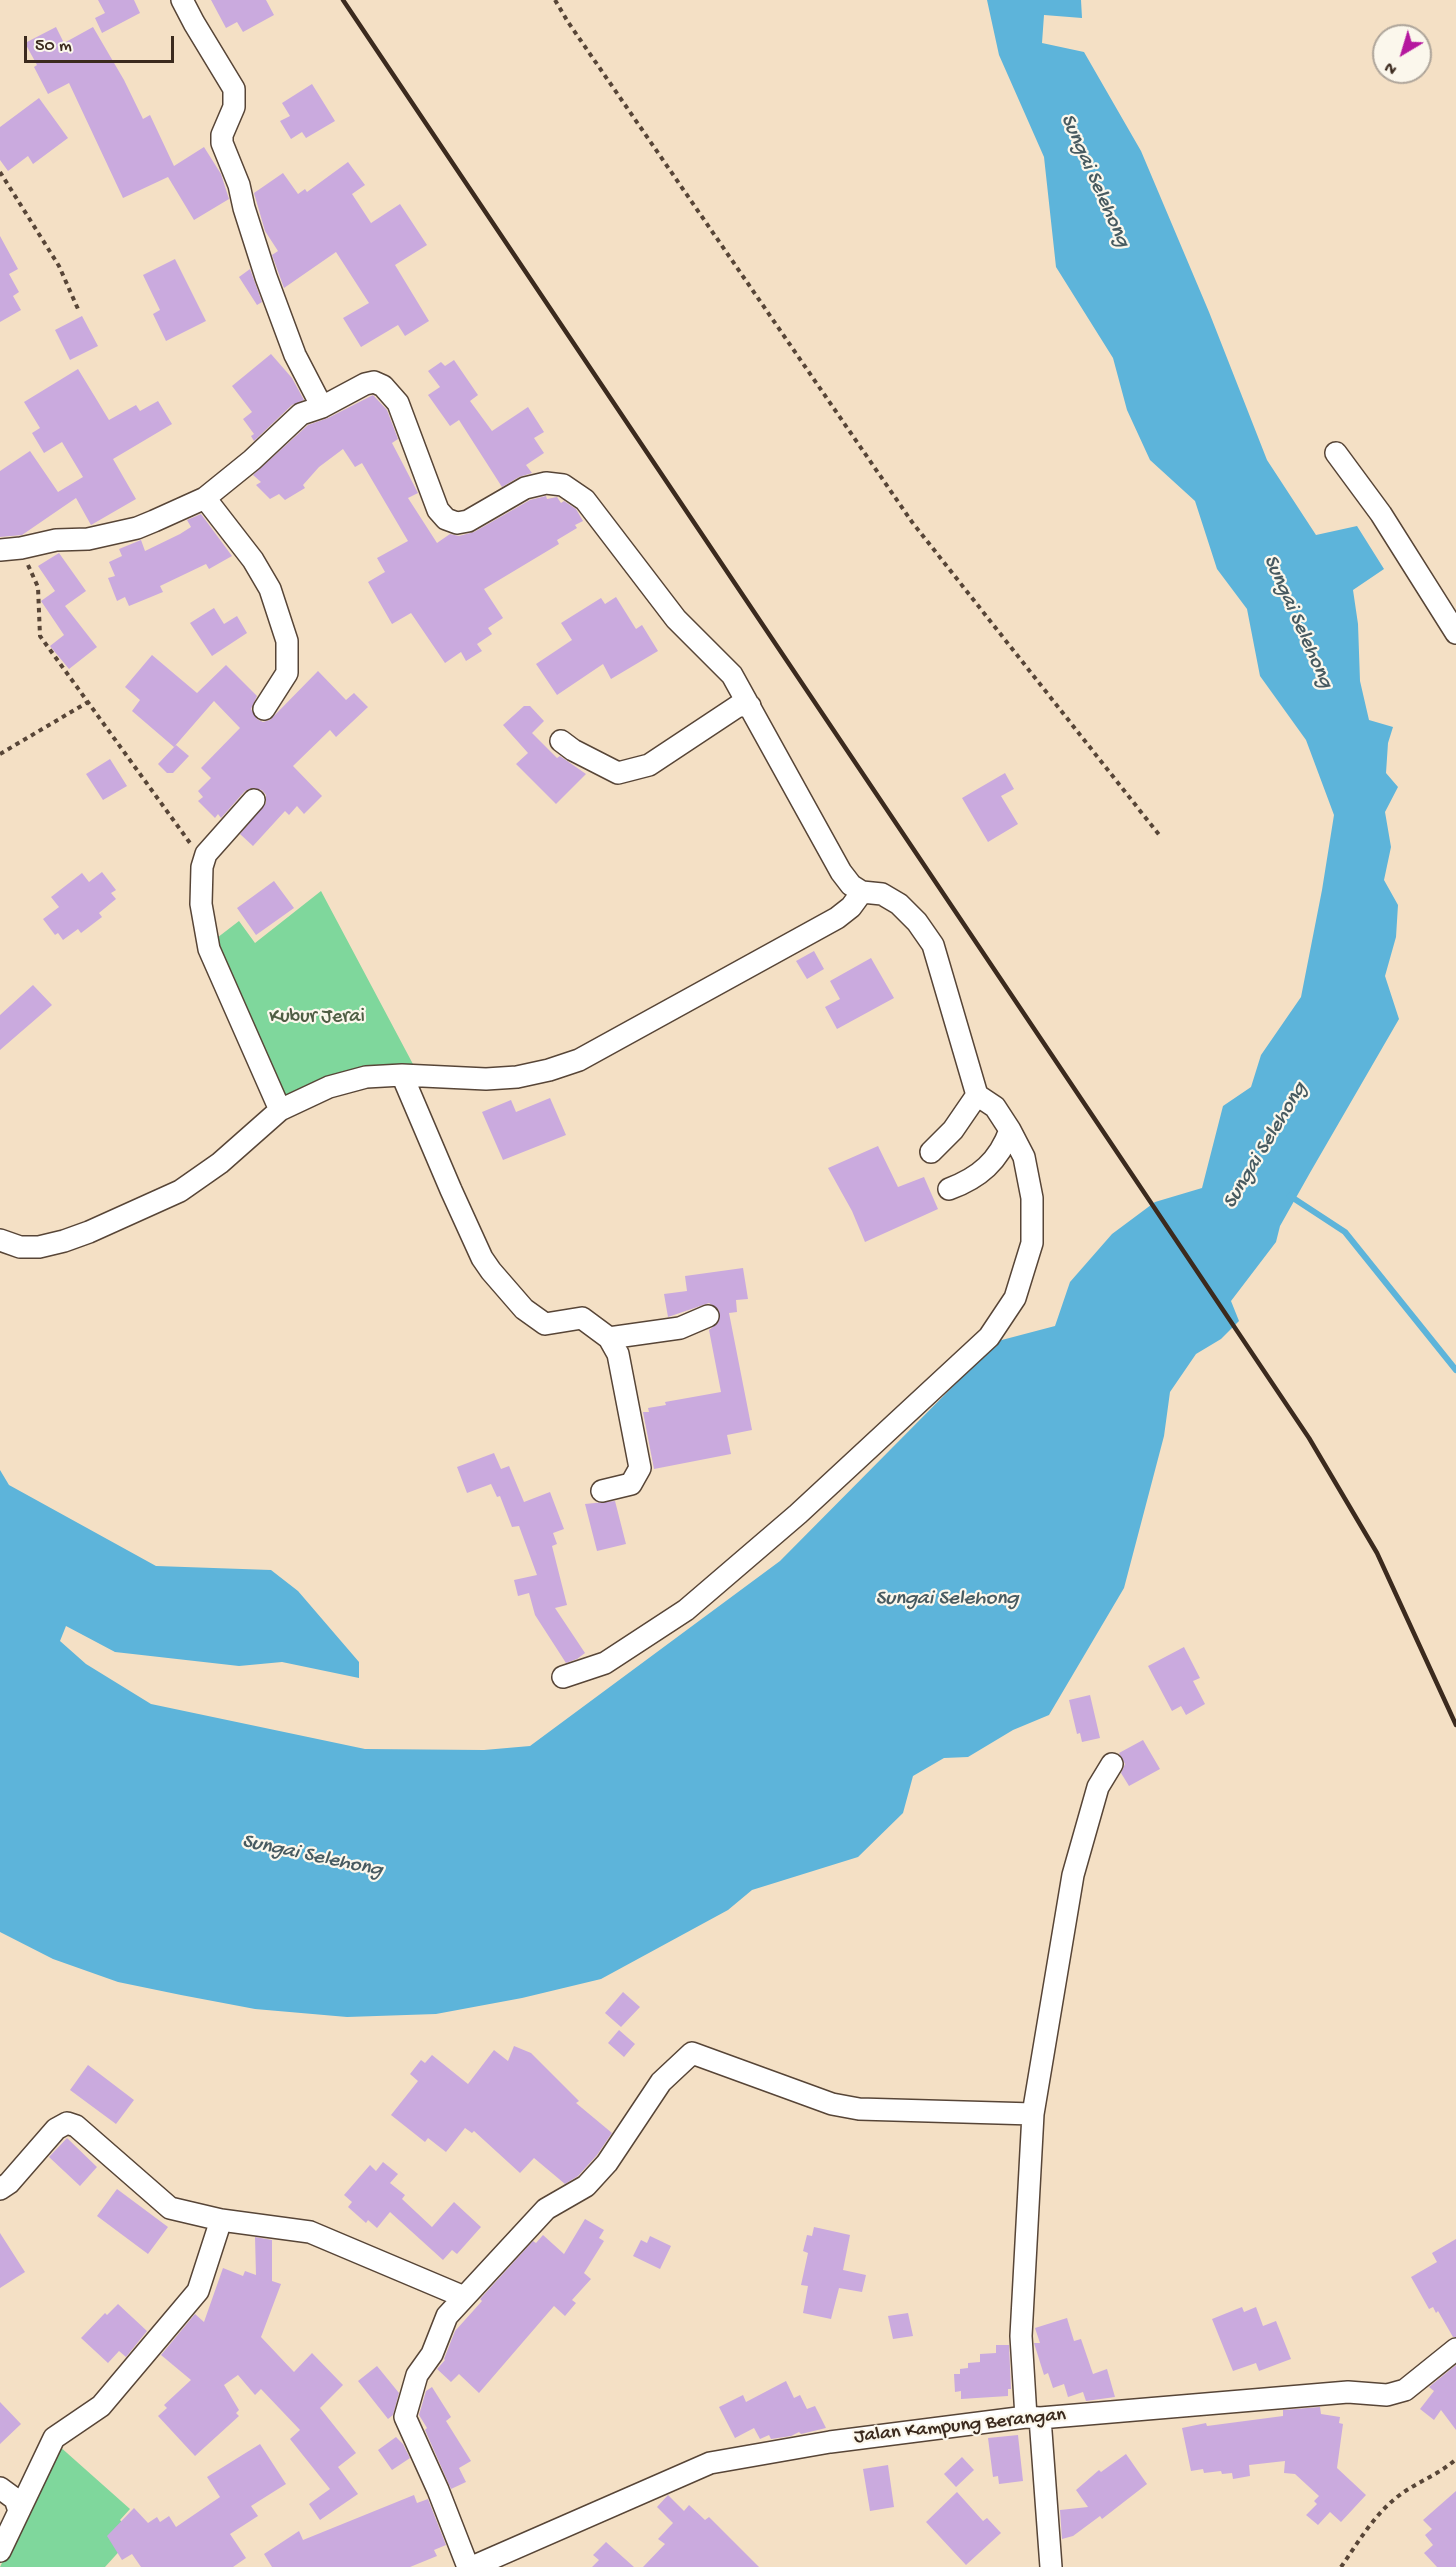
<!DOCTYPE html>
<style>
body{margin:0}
#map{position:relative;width:1456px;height:2567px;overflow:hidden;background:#f4e0c5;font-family:"Gochi Hand",sans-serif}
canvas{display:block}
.north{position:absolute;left:1372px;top:24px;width:60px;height:60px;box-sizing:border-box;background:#fbf7ec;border:2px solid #aea59a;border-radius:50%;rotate:218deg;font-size:16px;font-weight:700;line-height:24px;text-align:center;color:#3b2a1e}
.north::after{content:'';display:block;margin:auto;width:21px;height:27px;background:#b5179e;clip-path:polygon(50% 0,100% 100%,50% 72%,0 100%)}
.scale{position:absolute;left:24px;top:36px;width:150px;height:27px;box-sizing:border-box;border:3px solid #3b2a1e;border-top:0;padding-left:8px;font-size:18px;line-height:21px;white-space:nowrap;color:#3b2a1e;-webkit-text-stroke:4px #fbf7ec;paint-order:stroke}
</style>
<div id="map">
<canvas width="1456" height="2567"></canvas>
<div class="north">N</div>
<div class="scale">50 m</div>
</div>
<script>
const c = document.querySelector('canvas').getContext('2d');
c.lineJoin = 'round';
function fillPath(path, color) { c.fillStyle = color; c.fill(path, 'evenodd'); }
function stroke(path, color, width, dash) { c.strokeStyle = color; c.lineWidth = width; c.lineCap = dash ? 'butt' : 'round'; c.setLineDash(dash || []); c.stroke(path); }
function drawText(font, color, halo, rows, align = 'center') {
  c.font = font + ' "Gochi Hand",sans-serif'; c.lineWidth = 4.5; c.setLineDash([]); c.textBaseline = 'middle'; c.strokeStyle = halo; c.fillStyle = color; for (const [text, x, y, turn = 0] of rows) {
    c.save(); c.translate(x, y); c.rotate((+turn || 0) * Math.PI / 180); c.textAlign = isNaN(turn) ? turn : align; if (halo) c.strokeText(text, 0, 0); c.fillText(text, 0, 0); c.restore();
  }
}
fillPath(new Path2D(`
 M321,891L414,1066L284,1099L213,941L239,921L255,943Z
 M58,2445L130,2509L120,2520L134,2535L105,2567H0Z`), '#7fd79c');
fillPath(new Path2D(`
 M987,0H1081L1082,18L1044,15L1042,43L1084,52L1141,151L1209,312L1267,460L1316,535L1357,526L1384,569L1353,590L1358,624L1360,681L1369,720L1393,727L1388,743L1386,773L1398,787L1385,812L1391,847L1384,880L1398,905L1396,937L1385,976L1399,1019L1311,1171L1280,1226L1276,1242L1231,1301L1239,1321L1221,1339L1196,1354L1170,1392L1164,1436L1124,1588L1049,1715L1013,1730L968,1757L944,1758L913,1776L903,1813L858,1857L752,1890L728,1910L601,1979L522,1998L436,2014L347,2017L255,2009L181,1995L118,1982L53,1959L0,1932V1470L9,1485L156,1566L271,1570L298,1591L359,1662V1678L282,1662L239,1666L115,1652L66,1626L60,1641L86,1664L151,1704L365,1749L484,1750L530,1746L780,1561L998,1341L1055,1326L1070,1282L1112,1234L1155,1202L1202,1188L1223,1106L1251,1087L1261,1055L1301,997L1322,890L1334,815L1306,740L1260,676L1247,609L1217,569L1195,501L1150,460L1127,410L1113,358L1056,267L1044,157L999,55Z`), '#5db4da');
stroke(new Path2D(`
 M1290,1196L1345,1232L1456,1370`), '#5db4da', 6);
fillPath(new Path2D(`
 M98,0H134L140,13L102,33L95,18L105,13Z
 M211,0H266L274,15L243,32L237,22L226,28Z
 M56,27L64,43L93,27L124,80L143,119L150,115L174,166L204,147L221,174L229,199L194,220L168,177L123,198L69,83L48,94L34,67L37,65L25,43Z
 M312,84L335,121L306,138L302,132L291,139L280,121L290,116L282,103Z
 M39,98L68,138L33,164L28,156L8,171L0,160V127Z
 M348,162L365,185L352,194L371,223L400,204L427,245L395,265L429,321L405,336L398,325L361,347L343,318L369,303L336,252L284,288L272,255L278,251L265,231L254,193L283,173L298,194L305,189L307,192Z
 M0,236L18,269L9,274L19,292L13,296L21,310L0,322Z
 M175,259L206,321L166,341L153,314L160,310L143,275Z
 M250,269L262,302L257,305L239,277Z
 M82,316L98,346L70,360L55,330Z
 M271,354L292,378L304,400L292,405L254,441L251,436L254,434L243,419L252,412L232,386Z
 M454,360L478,395L470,401L492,431L528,407L544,432L534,438L544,453L526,465L532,473L519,477L502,487L459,420L450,426L428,395L440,387L428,371L441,362L445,366Z
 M78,369L109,420L136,405L140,411L158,401L172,424L113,459L136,499L91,525L76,498L22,535L0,537V471L30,451L58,492L83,477L62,442L44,453L32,433L40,428L24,402Z
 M373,395L387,410L398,439L392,443L418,493L408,498L437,543L450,534L459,536L474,532L530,500L546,496L547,499L557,497L561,503L564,501L576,509L583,521L575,525L577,528L557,540L559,544L484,589L503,618L488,628L492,634L477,644L482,651L466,661L461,652L445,663L411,613L392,624L368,582L385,572L377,558L408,541L362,463L355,467L343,449L319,467L303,485L305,488L285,500L279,494L270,499L256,485L261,482L253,475L308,425L328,418Z
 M201,514L232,556L209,569L206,564L160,586L163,592L129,606L125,597L117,601L108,578L115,576L109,562L122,556L119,549L141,540L145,551L180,534L191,527L187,520Z
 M59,553L86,591L65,606L97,647L69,669L50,646L64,635L41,601L55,591L38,566Z
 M616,597L636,629L642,625L658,651L611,679L603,664L557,695L536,664L572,640L561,623L601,598L605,604Z
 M214,608L224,624L237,616L247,633L212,656L190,623Z
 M152,655L197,693L226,665L257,696L251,709L257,719L263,722L270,720L318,671L346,700L354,693L368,707L336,737L330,730L293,766L322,796L304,814L297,806L289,815L285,811L253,846L240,834L266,803V795L262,790L251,788L245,791L221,818L218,814L215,818L198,801L203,797L198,791L211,778L201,768L240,728L214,701L174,747L132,711L140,700L125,687Z
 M524,706H530L544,721L532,733L557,758L560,756L586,774L556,804L516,764L528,753L503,725Z
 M176,745L189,756L173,773H167L158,764Z
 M110,759L127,786L103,800L86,774Z
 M1005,773L1014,789L1001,796L1018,824L988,842L962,798Z
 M102,872L116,890L111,893L116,899L99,913L102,917L81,933L78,929L63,940L58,933L55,935L43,919L59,907L51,897L82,873L89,882Z
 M274,881L294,908L256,935L237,908Z
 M814,951L824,969L807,979L796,961Z
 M871,958L894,998L837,1029L825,1007L840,999L830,981Z
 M33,985L52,1005L0,1050V1015Z
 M550,1098L566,1135L503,1160L482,1112L511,1100L516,1112Z
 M878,1146L898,1187L924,1177L938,1209L865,1242L852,1211L828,1168Z
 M743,1268L748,1299L736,1300L737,1312L729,1313L752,1430L727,1435L731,1454L654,1469L643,1412H649L648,1408L666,1405L665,1402L721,1392L709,1330L718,1323L719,1310L709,1303L668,1317L664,1294L687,1291L685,1276Z
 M494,1453L501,1469L509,1466L524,1502L550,1492L564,1529L553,1533L557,1544L552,1546L567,1605L555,1608L585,1653L577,1659L566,1663L535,1615L529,1593L518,1596L514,1580L537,1575L519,1526L512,1527L500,1496L497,1497L491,1484L467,1493L457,1467Z
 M615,1501L626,1544L597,1551L585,1504Z
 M1184,1647L1200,1678L1193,1681L1205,1704L1186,1715L1181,1706L1172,1711L1148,1666Z
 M1090,1695L1100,1738L1082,1742L1080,1733L1077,1734L1069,1700Z
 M1143,1740L1160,1769L1129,1786L1121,1773L1125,1764L1119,1753Z
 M623,1992L640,2007L621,2027L605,2013Z
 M619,2030L635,2044L624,2057L608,2043Z
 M514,2046L531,2053L579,2101L576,2103L612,2133L597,2155L578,2176L565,2184L534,2158L520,2173L474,2131L472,2133L465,2128L446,2152L428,2138L425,2142L391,2115L418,2081L410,2074L421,2060L425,2063L432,2055L468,2084L494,2050L508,2061Z
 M88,2065L134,2100L116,2124L70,2090Z
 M67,2138L97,2167L80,2186L49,2157Z
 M383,2162L398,2174L390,2183L405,2195L402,2199L432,2227L454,2202L481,2227L457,2254L452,2250L443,2260L390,2212L377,2228L368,2220L366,2223L348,2207L352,2202L344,2195L370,2165L376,2171Z
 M117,2189L168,2227L148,2254L97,2216Z
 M585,2219L604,2230L599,2238L604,2241L584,2273L591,2279L572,2300L576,2303L565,2316L554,2306L479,2393L459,2374L451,2382L437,2369L445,2360L444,2359L455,2331L482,2301L480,2299L533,2241L536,2243L543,2235L564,2254Z
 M814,2227L850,2235L843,2270L866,2275L862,2292L839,2288L831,2319L803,2313L808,2286L801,2285L808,2253L803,2251L807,2235L812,2236Z
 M0,2233L25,2272L0,2288Z
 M650,2236L671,2246L660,2269L633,2256L641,2240L647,2243Z
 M255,2237L272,2240V2281L281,2284L261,2337L294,2372L312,2353L343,2385L320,2408L356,2453L338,2467L358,2494L320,2520L309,2504L330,2489L290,2439L300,2430L261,2389L255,2395L238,2375L224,2385L239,2410L236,2413L239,2416L195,2456L158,2416L167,2408L164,2405L191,2380L161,2355L195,2314L204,2322L223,2268L243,2276L245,2271L256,2275Z
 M1456,2239V2337H1453L1438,2311L1436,2313L1433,2307L1429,2309L1411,2277L1437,2262L1432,2253Z
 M118,2304L147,2331L126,2357L119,2351L108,2363L81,2338L105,2313L107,2315Z
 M1242,2307L1244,2312L1256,2307L1263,2326L1276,2321L1291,2359L1259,2371L1256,2363L1233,2371L1212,2319Z
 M908,2313L913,2336L893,2339L888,2316Z
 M1067,2318L1074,2341L1081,2339L1093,2374L1107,2369L1115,2397L1086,2401L1083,2392L1068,2397L1064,2384L1053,2388L1048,2373L1044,2375L1034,2343H1040L1035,2328Z
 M996,2345H1009L1011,2389H1008V2396L961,2399V2391L955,2392L954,2374H960V2369L968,2368V2363L980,2362V2354L996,2353Z
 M1456,2365V2430L1441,2410L1434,2420L1420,2409L1434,2391L1429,2387Z
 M377,2366L399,2393L393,2415L388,2419L358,2381Z
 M786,2381L794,2398L800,2395L807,2409L815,2406L826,2428L801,2434L799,2432L791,2436L771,2439L769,2435L760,2439L754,2428L735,2438L719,2407L743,2395L746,2402Z
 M432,2387L451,2417L446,2421L471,2461L459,2468L466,2482L451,2489L425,2430L427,2428L419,2415L426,2391Z
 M0,2402L21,2424L0,2444Z
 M1320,2407L1321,2414L1340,2417L1339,2423L1343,2424L1337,2468L1366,2495L1341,2522L1330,2512L1318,2525L1306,2515L1317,2504L1314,2501L1319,2496L1295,2474L1284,2473L1285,2461L1249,2465L1250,2476L1233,2479L1232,2473L1222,2474L1221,2471L1204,2473L1203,2469L1191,2471L1182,2428L1206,2423L1207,2426L1283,2416V2410Z
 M1018,2435L1023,2481L999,2484L998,2476L993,2477L988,2438Z
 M396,2437L403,2444L410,2458L392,2470L378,2450Z
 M260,2444L286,2484L251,2506L258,2516L230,2534L246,2558L233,2567H141L132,2554L122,2560L107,2536L134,2508L148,2523L157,2517L160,2522L169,2516L176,2527L220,2497L207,2477Z
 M1126,2454L1147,2484L1102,2519L1100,2516L1073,2536L1062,2539L1060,2510L1088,2507L1076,2490L1099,2470L1101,2472Z
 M962,2457L974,2470L956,2487L944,2474Z
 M888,2465L894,2507L870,2511L863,2469Z
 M1456,2491V2567H1437L1424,2553L1433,2545L1425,2535L1432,2529L1423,2520Z
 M957,2492L983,2521L987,2518L1001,2533L966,2565L926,2522Z
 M414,2495L417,2503L428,2499L446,2545L434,2550L437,2556L410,2567H272L264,2554L299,2531L303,2540Z
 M668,2495L684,2511L689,2505L705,2520L709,2517L759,2567H643L665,2544L658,2539L673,2523L657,2507Z
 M606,2542L634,2567H592L599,2560L593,2555Z`), '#caaade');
const street = new Path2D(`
 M182,0L194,23L234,89V107L222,135V143L239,185L244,208L266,277L295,355L322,407
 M1336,453L1381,514L1456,633
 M205,498L253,560L270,589L287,641V673L264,709
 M0,550L21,548L56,540L88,539L137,528L154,521L205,498L252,460L301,414L322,407L365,384L374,382L383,386L398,403L438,510L446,519L457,523L468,521L525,488L546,483L563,485L585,500L676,619L732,675L841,872L851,885L862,892
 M561,741L573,750L618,773L649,765L738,706H750
 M254,800L206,854L202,867L201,904L209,949L280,1110
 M402,1075L451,1190L482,1258L491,1271L524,1309L545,1324L582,1318L609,1338L618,1354L640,1468L631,1484L602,1491
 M931,1152L953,1130L977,1095
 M0,1240L20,1247H39L64,1241L89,1232L180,1191L220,1163L280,1110L329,1087L366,1077L402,1075L486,1079L517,1077L549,1070L579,1060L837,918L851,907L862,892L882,894L899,904L917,922L933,945L977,1095L995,1107L1010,1130C999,1161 979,1178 949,1189
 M609,1338L680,1328L708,1316
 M563,1677L605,1663L686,1610L798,1514L989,1337L1015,1298L1032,1243V1198L1024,1157L1010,1130
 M0,2189L9,2183L56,2129L67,2123L76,2126L170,2208L221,2220
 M1026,2417L1021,2336L1033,2114L1073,1875L1098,1787L1112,1764
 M1040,2418L1051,2567
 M0,2488L15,2499L19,2511
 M0,2551L54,2438L101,2406L198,2291L221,2220L310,2232L464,2297
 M468,2567L438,2490L405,2417L417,2375L432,2354L447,2316L546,2209L586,2186L607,2163L661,2082L692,2053L832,2104L859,2109L1033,2114
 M472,2567L710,2463L830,2442L1026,2417L1040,2418L1348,2392L1387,2395L1405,2390L1456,2349`);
stroke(street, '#574537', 24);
stroke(new Path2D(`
 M555,0L568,22L912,522L1160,836
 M0,172L59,266L78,309
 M28,565L38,587L40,636L190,843
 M0,754L88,702
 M1341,2567C1359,2541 1375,2513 1401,2494C1419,2481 1440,2474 1456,2459`), '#574537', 4, [4.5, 4.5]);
stroke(street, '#fff', 21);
stroke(new Path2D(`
 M343,0L1309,1438L1377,1553L1456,1725`), '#3b2a1e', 4.5);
drawText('20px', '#4f5e44', '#fbf7ec', [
 ["Kubur Jerai",317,1018]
]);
drawText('20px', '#3b2a1e', '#fbf7ec', [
 ["Jalan Kampung Berangan",960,2427,-6]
]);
drawText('italic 21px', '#475a60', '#fbf7ec', [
 ["Sungai Selehong",1094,181,66],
 ["Sungai Selehong",1297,622,66],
 ["Sungai Selehong",1266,1146,-59],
 ["Sungai Selehong",947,1600],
 ["Sungai Selehong",312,1857,12]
]);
</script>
